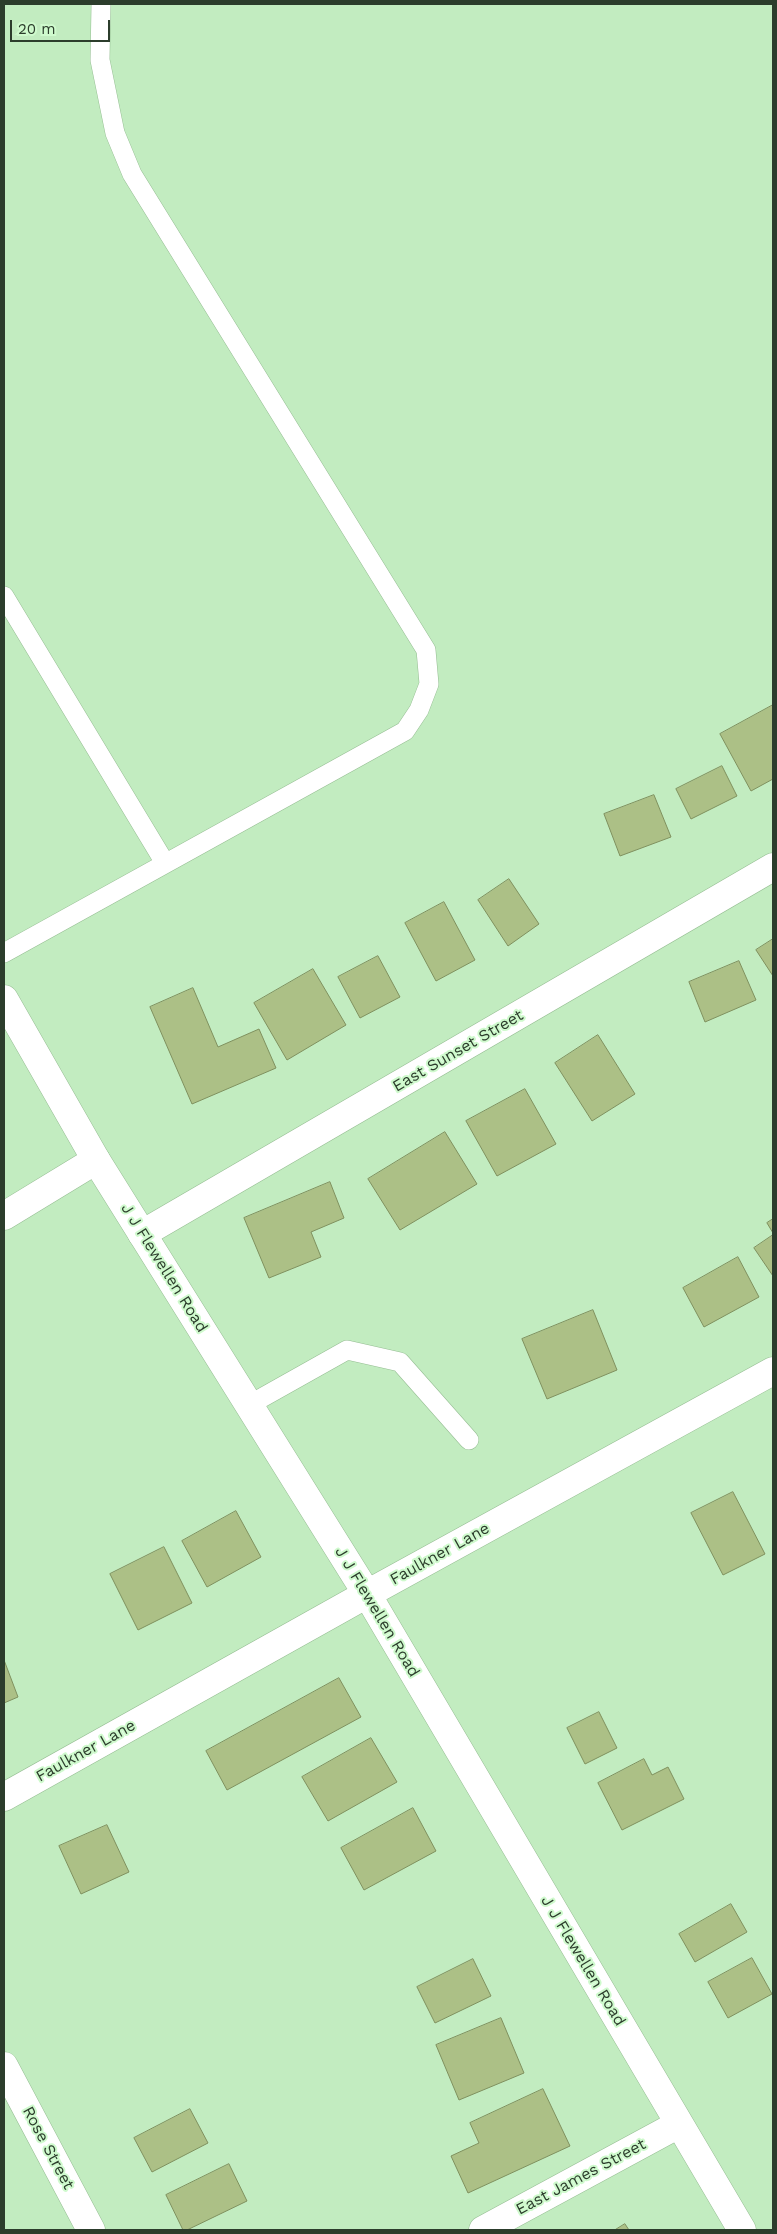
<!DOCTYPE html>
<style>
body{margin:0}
#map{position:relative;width:777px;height:2234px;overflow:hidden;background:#c2ecc0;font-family:"Work Sans",sans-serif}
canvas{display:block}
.frame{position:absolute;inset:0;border:5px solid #2c3d2c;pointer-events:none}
.scale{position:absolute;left:10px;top:20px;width:100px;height:22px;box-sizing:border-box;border:2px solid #2c3d2c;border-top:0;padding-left:6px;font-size:15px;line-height:18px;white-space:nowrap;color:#2c3d2c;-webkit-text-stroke:4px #cffacd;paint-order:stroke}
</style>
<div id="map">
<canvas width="777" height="2234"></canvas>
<div class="frame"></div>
<div class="scale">20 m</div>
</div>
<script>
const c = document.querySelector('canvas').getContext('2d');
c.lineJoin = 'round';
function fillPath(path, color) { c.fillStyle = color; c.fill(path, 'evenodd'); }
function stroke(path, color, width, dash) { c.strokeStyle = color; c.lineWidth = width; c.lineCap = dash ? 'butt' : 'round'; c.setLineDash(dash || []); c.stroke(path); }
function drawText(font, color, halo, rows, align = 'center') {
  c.font = font + ' "Work Sans",sans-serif'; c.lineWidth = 4; c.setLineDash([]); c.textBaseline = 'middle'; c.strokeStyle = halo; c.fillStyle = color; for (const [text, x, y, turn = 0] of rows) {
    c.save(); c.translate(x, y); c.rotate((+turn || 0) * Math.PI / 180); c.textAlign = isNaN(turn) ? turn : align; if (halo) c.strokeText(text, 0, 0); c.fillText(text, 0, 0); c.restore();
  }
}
const building = new Path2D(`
 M773,705V779L751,791L720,734Z
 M722,766L737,796L691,819L676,789Z
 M654,795L671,837L620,856L604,814Z
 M509,879L539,924L508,946L478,900Z
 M444,902L475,960L436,981L405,923Z
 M773,939V976L756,950Z
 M378,956L400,997L360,1018L338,977Z
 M739,961L756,1000L705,1022L689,982Z
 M313,969L346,1025L287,1060L254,1003Z
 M193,988L218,1047L259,1029L276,1068L192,1104L150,1007Z
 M598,1035L635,1094L592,1121L555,1063Z
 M525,1089L556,1144L497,1176L466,1121Z
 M445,1132L477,1184L400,1230L368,1179Z
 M330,1182L344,1218L311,1232L321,1257L269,1278L244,1218Z
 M773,1219V1233L767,1223Z
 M773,1235V1276L754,1248Z
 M738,1257L759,1297L704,1327L683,1288Z
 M593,1310L617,1370L547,1399L522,1339Z
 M733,1492L765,1554L723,1575L691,1513Z
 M236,1511L261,1557L207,1587L182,1541Z
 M164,1547L192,1603L138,1630L110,1574Z
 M4,1660L18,1697L4,1703Z
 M339,1678L361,1717L227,1790L206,1751Z
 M599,1712L617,1748L585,1764L567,1728Z
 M371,1738L397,1782L328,1821L302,1777Z
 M644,1759L652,1775L668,1767L684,1799L622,1830L598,1783Z
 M413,1808L436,1851L364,1890L341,1848Z
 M107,1825L129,1872L81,1894L59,1846Z
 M731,1904L747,1932L695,1962L679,1934Z
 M752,1958L772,1994L728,2018L708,1982Z
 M473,1959L491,1996L435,2023L417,1987Z
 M501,2018L524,2073L459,2100L436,2045Z
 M543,2089L570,2146L468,2193L451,2156L479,2143L470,2123Z
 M190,2109L208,2143L152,2172L134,2138Z
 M229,2164L247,2201L187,2230H183L166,2195Z
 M625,2224L629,2230H615Z`);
fillPath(building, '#acc086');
stroke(building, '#7f905e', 1);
const service = new Path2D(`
 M4,596L165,863
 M4,953L405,731L419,710L429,684L426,650L132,174L115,133L100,60L101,4
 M249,1405L347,1350L400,1362L469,1440`);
const minor = new Path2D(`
 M4,1216L96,1160
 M142,1234L773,867
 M367,1594L742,2230
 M4,2066L91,2230
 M483,2230L679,2124`);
const tertiary = new Path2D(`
 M4,999L96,1160L367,1594
 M4,1797L367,1594L773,1371`);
stroke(service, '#95bd92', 20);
stroke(minor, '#95bd92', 29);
stroke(tertiary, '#95bd92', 29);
stroke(service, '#fff', 19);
stroke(minor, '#fff', 28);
stroke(tertiary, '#fff', 28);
drawText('16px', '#2c3d2c', '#cffacd', [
 ["East Sunset Street",458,1051,-30],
 ["J J Flewellen Road",164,1268,58],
 ["Faulkner Lane",440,1554,-29],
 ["J J Flewellen Road",377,1612,59],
 ["Faulkner Lane",86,1751,-29],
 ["J J Flewellen Road",583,1961,59],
 ["Rose Street",48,2148,62],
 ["East James Street",581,2177,-28]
]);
</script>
